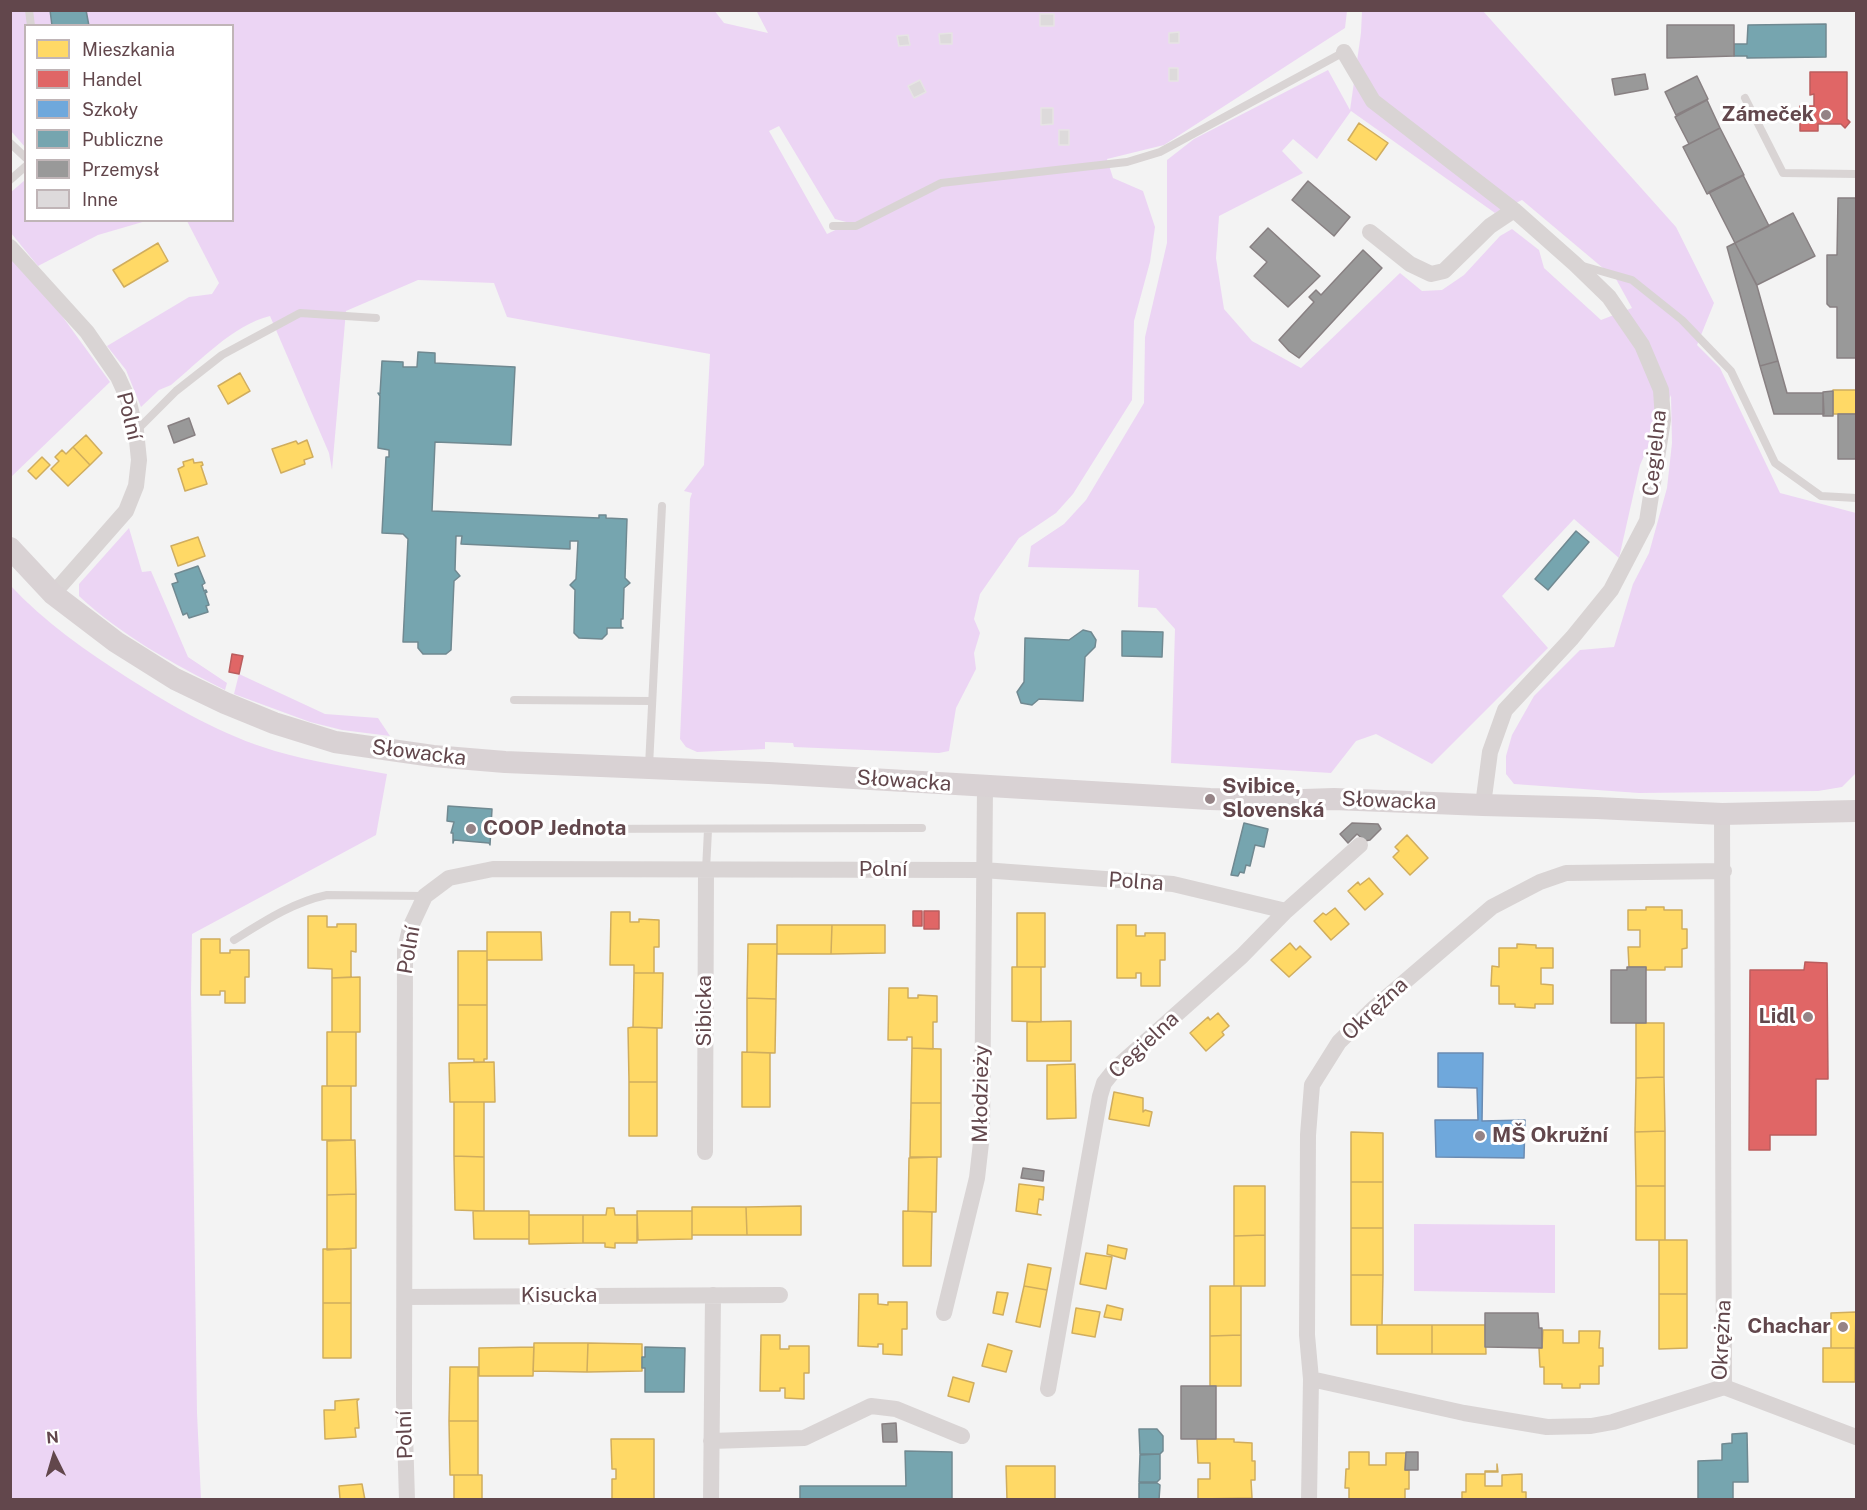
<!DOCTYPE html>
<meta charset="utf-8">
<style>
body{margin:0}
#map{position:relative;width:1867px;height:1510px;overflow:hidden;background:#f3f3f3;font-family:"Public Sans",sans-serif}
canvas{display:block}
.frame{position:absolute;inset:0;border:12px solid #62474c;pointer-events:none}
.legend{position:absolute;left:24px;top:24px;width:210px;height:198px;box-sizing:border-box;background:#fff;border:2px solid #c0b5b7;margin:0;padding:8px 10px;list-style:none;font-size:18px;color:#62474c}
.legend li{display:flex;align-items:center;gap:12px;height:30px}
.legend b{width:30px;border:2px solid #c0b5b7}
.north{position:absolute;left:24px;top:1426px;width:60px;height:60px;-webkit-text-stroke:4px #fff;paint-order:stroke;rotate:355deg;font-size:16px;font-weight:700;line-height:24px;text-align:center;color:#62474c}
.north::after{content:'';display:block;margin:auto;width:21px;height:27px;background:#62474c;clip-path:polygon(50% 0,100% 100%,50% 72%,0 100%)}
</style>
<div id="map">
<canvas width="1867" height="1510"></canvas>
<div class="frame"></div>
<ul class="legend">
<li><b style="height:16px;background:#ffd966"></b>Mieszkania</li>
<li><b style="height:16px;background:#e06666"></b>Handel</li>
<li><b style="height:16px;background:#6fa8dc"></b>Szkoły</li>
<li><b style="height:16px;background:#76a5af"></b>Publiczne</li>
<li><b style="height:16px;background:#999"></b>Przemysł</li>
<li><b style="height:16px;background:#dddadb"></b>Inne</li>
</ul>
<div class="north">N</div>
</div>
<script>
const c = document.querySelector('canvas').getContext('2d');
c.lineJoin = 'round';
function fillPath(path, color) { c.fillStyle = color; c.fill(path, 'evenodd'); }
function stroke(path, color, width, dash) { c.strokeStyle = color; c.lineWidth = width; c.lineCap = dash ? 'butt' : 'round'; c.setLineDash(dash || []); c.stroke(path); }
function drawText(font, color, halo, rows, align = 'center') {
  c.font = font + ' "Public Sans",sans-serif'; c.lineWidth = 6; c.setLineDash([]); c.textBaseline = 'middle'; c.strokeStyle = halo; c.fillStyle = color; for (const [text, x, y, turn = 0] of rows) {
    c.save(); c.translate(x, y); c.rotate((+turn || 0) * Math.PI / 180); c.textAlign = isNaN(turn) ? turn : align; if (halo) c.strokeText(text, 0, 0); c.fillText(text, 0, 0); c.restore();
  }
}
fillPath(new Path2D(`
 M714,10L724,23L768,33L757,12L760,11H1347L1345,28L1164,145L1107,159L1113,178L1143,191L1155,227L1150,262L1134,321L1132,400L1073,494L1056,513L1019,538L980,594L974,619L980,633L974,653L976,669L956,708L949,751L939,753L794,747L793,743L765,742V749L697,752L686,747L680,739L690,499L692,493L684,491L704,465L710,354L507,317L494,283L418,280L346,311L332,470L329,453L270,316C233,325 200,361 171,385L159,390L141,407L126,370L107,346L189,297L212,294L219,283L187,221L232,220V26H26L25,147L11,131V11ZM779,126L835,219L850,223L827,234L769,131Z
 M1362,11H1483L1676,227L1714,303L1697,345L1720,368L1780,493L1856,513V773L1842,787L1818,791L1639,793L1514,784L1506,774V756L1512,735L1534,696L1580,650L1614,647L1633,584L1649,553L1667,488L1672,443L1671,395L1640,465L1619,558L1574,519L1502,596L1548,648L1432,764L1376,734L1356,741L1331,773L1171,763L1175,629L1156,608L1138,607L1139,570L1028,567L1031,546L1064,524L1086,500L1144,403L1145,337L1167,243V160L1194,139L1328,70L1350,110L1361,33ZM1351,111L1495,213L1522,200L1616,279L1632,308L1601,320L1544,268L1539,250L1512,229L1500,236L1464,275L1442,290L1422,291L1400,273L1301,368L1252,341L1224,309L1216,258L1219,216L1303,173L1282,151L1293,139L1317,159Z
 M25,180L26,220L146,221L98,235L38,266L11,233L10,193Z
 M11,258L41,287L110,382L11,477Z
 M129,528L142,572L151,571L188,657L227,683L225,690C173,664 121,635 79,596V584Z
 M10,585C44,622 86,651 128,678C175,708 222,735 275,751C312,762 350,767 387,774L376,835L192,934L191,993L197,1413L201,1499H11Z
 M239,674L325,714L378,718L390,736L342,730L310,722L234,694Z
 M1414,1224L1555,1225V1293L1414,1291Z`), '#ecd5f4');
const homes = new Path2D(`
 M1359,123L1388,143L1376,160L1348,140Z
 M158,243L168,261L124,287L113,270Z
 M240,373L250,391L228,404L218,386Z
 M1833,390H1856V414H1833Z
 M86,435L102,453L90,465L73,447Z
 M307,440L313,457L304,460L305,464L281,473L272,449L296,441L298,444Z
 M73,447L90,465L68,486L51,469L59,461L55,457L62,450L66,454Z
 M42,457L50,465L36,479L28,471Z
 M193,459L194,463L202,462L203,465L201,466L207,484L185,491L178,469L184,466L183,462Z
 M198,537L205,556L178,566L171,546Z
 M1407,835L1428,858L1410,875L1393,857L1399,851L1395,847Z
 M1369,878L1383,894L1365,910L1348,891L1358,882L1360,885Z
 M1646,907H1664V910H1682V929H1687V948L1682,949V967H1665V970H1646V967H1629L1628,947H1640V930H1628V910H1646Z
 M1335,908L1349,924L1331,940L1314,921L1323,913L1326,915Z
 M611,912H630V922H639V919L659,920V947H654V973H634V965H610Z
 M1017,913H1045V967H1017Z
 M308,916H327V927H337V924H356V952L351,951V977L332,978V969L308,968Z
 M777,925H832L831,954H777Z
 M832,925H885V953L831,954Z
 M1117,925H1136V936H1145V933H1165V960H1160V986H1141V973H1136V978H1117Z
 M487,932H541L542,960H487Z
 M201,939H220V953H230V950H249V977H245V1003H225V991H220V995H201Z
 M1290,943L1296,950L1300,946L1311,957L1289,977L1271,960Z
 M748,944H777L776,999L747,998Z
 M1517,944L1536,945V948H1553V968H1541V984L1553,985V1004H1535V1008L1515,1007V1004H1499V986H1491L1492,966L1499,967V948H1517Z
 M458,951H487V1005H458Z
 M1012,967H1041V1022L1012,1021Z
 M634,973H663L662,1028L633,1027Z
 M360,977V1032H332V978Z
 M889,988H908V998H918V995L937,996V1022H933V1049L912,1048V1037H907V1040H888Z
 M747,998L776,999L775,1053L747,1052Z
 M458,1005H487V1059H484V1062H474V1059H458Z
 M1218,1013L1229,1026L1222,1032L1224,1035L1206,1051L1190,1033L1208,1017L1210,1020Z
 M1071,1021V1061H1027V1022Z
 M1636,1023H1664V1077L1636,1078Z
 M633,1027L657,1028V1082H629L628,1028Z
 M327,1032H356V1086H327Z
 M912,1048L941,1049V1103H911Z
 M742,1052L770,1053V1107H742Z
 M494,1062L495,1102H450L449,1063Z
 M1075,1064L1076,1118L1047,1119V1065Z
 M1664,1077L1665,1131L1635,1132L1636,1078Z
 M629,1082H657V1136H629Z
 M322,1086H351V1140H322Z
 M1114,1092L1143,1098V1112L1145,1110L1152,1112L1149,1126L1109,1119Z
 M454,1102H484V1157L454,1156Z
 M911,1103H941V1157H910Z
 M1665,1131V1186H1636L1635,1132Z
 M1351,1132L1383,1133V1182H1351Z
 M355,1140L356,1194L327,1195V1141Z
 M454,1156L484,1157V1211L455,1210Z
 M937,1157L936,1212L908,1211L909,1158Z
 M1351,1182H1383V1228H1351Z
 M1019,1184L1044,1187L1043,1200L1039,1199L1037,1214L1041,1215L1016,1211Z
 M1234,1186H1265V1235L1234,1236Z
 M1636,1186H1665V1240H1636Z
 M356,1194V1248L327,1250V1195Z
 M801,1206V1235H747L746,1207Z
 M692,1207H746L747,1235H692Z
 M607,1208H614L615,1215H637V1243H615V1248L605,1247V1243H583V1215H606Z
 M473,1211H529V1239H474Z
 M637,1211H692V1239L638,1240Z
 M903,1211L932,1212L931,1266H903Z
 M529,1215H583V1243L529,1244Z
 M1351,1228H1383V1275H1351Z
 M1265,1235V1286H1234V1236Z
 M1659,1240H1687V1294H1659Z
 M1108,1245L1127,1249L1125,1259L1107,1254Z
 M323,1249H351V1303H323Z
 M1086,1253L1112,1257L1106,1289L1080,1284Z
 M1028,1264L1051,1268L1047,1290L1024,1286Z
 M1351,1275H1383L1382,1325H1351Z
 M1024,1286L1047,1290L1040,1327L1016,1322Z
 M1210,1286H1241V1335L1210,1336Z
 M997,1292L1008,1293L1003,1315L993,1313Z
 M859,1294H878V1304L888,1305V1302H907V1329H902V1355L883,1354V1344H878V1347L858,1346Z
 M1659,1294H1687V1348L1659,1349Z
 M323,1303H351V1358H323Z
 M1107,1305L1123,1309L1121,1320L1104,1317Z
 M1076,1308L1100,1312L1095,1337L1072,1333Z
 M1856,1312L1855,1348H1831V1313Z
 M1377,1325H1432V1354H1377Z
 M1432,1325H1485L1486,1354H1432Z
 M1543,1330H1563V1343H1579V1331H1600L1599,1348H1603V1366H1599V1384H1580V1388H1562V1384H1544V1367H1540L1539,1348H1542Z
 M761,1335H780V1349H789V1346H809V1373H804V1399L785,1398V1388H780V1391H760Z
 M1241,1335V1386H1210V1336Z
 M534,1343H588L587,1372L533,1371Z
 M588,1343L642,1344V1371L587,1372Z
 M988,1344L1012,1351L1006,1372L982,1366Z
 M534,1347L533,1376H479V1348Z
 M1823,1348H1855V1382H1823Z
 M450,1367H478V1421H449Z
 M953,1377L974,1383L969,1402L948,1396Z
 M359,1399L357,1401L359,1428H355L356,1437L325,1439L324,1410H335V1401Z
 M449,1421H478V1475H450Z
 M611,1439H654V1500H612V1479H616V1469H612Z
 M1197,1439H1234V1442L1252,1443V1461H1255V1480H1251L1252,1498L1198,1499V1479H1210V1463H1198Z
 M1349,1452H1369V1465H1386V1453H1406L1405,1470H1409V1489H1405V1500H1349V1488H1345L1346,1469H1349Z
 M1497,1464L1498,1472H1485V1486H1502V1475L1522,1474V1492H1526V1500H1462V1492H1466V1474H1485V1471H1497Z
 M1006,1466H1055V1500H1007Z
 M454,1475H482V1500H454Z
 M362,1484L365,1500H333L340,1499L339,1486Z`);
fillPath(homes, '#ffd966');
stroke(homes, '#d0ad5e', 1.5);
const shops = new Path2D(`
 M1810,72H1847V119L1850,122L1845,128L1841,124H1818V131H1800V106H1814V94L1810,95Z
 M232,654L243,656L239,674L229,672Z
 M913,911H922V926H913Z
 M924,911H939V929H924Z
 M1805,962L1827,963L1828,1079H1816V1135H1770V1150H1749L1750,970H1804Z`);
fillPath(shops, '#e06666');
stroke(shops, '#ba5d5e', 1.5);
const schools = new Path2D(`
 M1438,1053H1483L1482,1121L1525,1120L1524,1158L1436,1157L1435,1120H1478L1477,1088L1438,1087Z`);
fillPath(schools, '#6fa8dc');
stroke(schools, '#6b8bb1', 1.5);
const public = new Path2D(`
 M50,10H86L89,26H52Z
 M1826,24V57L1747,58V56H1734V44H1747L1748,25Z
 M418,352L435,353V363L515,367L511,445L435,442L432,511L599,518V515H606V518L627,519L625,578L630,583L624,588L623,619H621V627L623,628H607V634L602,639L579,638L574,633L575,590L570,585L576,579L578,541H570V549L461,544L462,536H456L455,570L460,576L454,581L451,650L446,654H423L418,648V642H403L408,539L403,534L382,533L386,457H389V450L378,448L380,396L378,393L380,394L382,361L403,362V367H417Z
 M1576,531L1589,542L1548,590L1535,579Z
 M198,566L205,583L202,585L204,591L206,590L207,592L205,593L209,605L206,606L208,612L189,618L187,613L183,615L172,584L178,582L175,574Z
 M1083,630L1091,632L1096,640L1095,647L1085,657L1083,701L1039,699L1032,705L1021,703L1017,692L1024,682L1025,638L1069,640Z
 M1122,631L1163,632L1162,657L1122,656Z
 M448,806L492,809L490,845L489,843L454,840L453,843V833H451L454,822L447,821Z
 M1244,823L1268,829L1264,847L1255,845L1250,866L1246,865L1244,873L1240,872L1238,876L1231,875Z
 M645,1347L685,1348L684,1392H645V1368H642V1357H645Z
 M1139,1429H1157L1163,1436V1451L1160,1454H1140Z
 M1747,1433L1748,1482H1733V1500H1698V1461L1722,1460V1444L1732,1443V1434Z
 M905,1451L952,1452V1500H800V1486H906Z
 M1160,1454V1479L1157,1482H1139L1140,1455Z
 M1139,1483H1157L1160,1485L1159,1500H1139Z`);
fillPath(public, '#76a5af');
stroke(public, '#708991', 1.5);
const industry = new Path2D(`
 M1667,25H1734V56L1667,58Z
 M1645,74L1648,89L1615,95L1612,79Z
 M1697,76L1708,99L1676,115L1665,92Z
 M1707,100L1720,128L1689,144L1675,117Z
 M1720,128L1744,175L1707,194L1683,147Z
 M1743,175L1769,226L1735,243L1709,192Z
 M1308,181L1350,217L1334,236L1292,200Z
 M1838,198H1856V358H1837V307H1830L1827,304V255H1837Z
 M1793,213L1815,256L1757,285L1735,243Z
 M1268,228L1320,276L1288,307L1254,276L1267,262L1250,247Z
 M1735,243L1757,286L1778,361L1760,366L1727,247Z
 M1363,250L1382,268L1299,358L1289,351L1279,340L1314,302L1309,297L1316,290L1321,295Z
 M1778,361L1787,393H1823L1824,414H1774L1760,366Z
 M1833,391V416H1823V392Z
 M1838,414H1856V459H1838Z
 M189,418L195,435L174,443L168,426Z
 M1352,823L1378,824L1381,829L1370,840L1365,841L1357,834L1348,843L1340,834Z
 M1627,967H1646V1023H1611V970H1627Z
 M1023,1168L1044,1171L1043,1181L1021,1178Z
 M1485,1313H1538L1539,1328H1542V1348L1485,1347Z
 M1181,1386H1216V1439H1181Z
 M896,1423L897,1442H883L882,1424Z
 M1406,1452H1418V1470H1405Z`);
fillPath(industry, '#999');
stroke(industry, '#888082', 1.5);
const building = new Path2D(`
 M1040,14H1054V26H1040Z
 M1179,32V43H1169V33Z
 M952,33V44H940L939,34Z
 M908,35L910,45L899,46L897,36Z
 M1169,68H1178V81H1169Z
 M920,80L926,92L914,98L908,86Z
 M1041,108H1053V124L1041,125Z
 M1059,130H1069V145H1059Z`);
fillPath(building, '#dddadb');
stroke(building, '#e6e4e4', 1.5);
stroke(new Path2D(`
 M29,10L31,26
 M1745,98L1783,173L1856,174
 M10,143L26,158
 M10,180L26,166
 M833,226H856L941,183L1127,162L1160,152L1344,52
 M1583,266L1632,280L1682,320L1731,371L1775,463L1821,496L1856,498
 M136,431L176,391L222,355L300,313L376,318
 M514,700L652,701
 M649,766L662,506
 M560,829L922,828
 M706,870L708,830
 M234,940C263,922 293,902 327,895L425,896`), '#d9d4d4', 8);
stroke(new Path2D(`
 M1344,52L1373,101L1514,210L1575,264L1609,297L1642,345L1661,390L1663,420L1647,521L1611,590L1572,638L1505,710L1490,752L1483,805
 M1370,232L1410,264L1431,274L1444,271L1490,226L1514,210
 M10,247L87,332L118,377L128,399L136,431L139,460L136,486L126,511L53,594
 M1722,814L1724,1387
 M705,1152L706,870
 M405,1297L780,1295
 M944,1313L977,1178L982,1134L985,787
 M1311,1379L1464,1413L1547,1427L1591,1426L1613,1422L1724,1387
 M1724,1387L1856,1437
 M1048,1389L1100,1096L1104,1083L1116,1068L1242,956L1286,911L1360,845
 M711,1441L804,1438L871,1406L896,1409L962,1436
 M407,1500L404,1400L405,950L410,928L425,896L449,878L493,869L983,870L1173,884L1286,911
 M711,1500L713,1295
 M1309,1500L1311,1379L1307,1335L1308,1135L1312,1085L1339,1042L1374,1008L1492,907L1540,882L1566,873L1724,871`), '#d9d4d4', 16);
stroke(new Path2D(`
 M10,548L53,594L116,642L175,679L225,703L274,723L335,742L433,756L505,762L769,773L1210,799L1273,801L1334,799L1483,805L1597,808L1722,814L1856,811`), '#d9d2d4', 22);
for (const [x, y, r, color] of [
 [1826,115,6,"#958386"],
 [1210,799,6,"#958386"],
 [471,829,6,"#958386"],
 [1808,1017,6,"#958386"],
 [1480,1136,6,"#958386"],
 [1843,1327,6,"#958386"]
]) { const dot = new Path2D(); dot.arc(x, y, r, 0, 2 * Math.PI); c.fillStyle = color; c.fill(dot); stroke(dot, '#fff', 2); }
drawText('bold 21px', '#62474c', '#fff', [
 ["Zámeček",1814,115],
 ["Svibice,",1222,787,"left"],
 ["Slovenská",1222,811,"left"],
 ["COOP Jednota",483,829,"left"],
 ["Lidl",1796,1017],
 ["MŠ Okružní",1492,1136,"left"],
 ["Chachar",1831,1327]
], 'right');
drawText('21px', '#62474c', '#fff', [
 ["Polní",129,416,76],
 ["Cegielna",1655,453,-84],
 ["Słowacka",419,753,7],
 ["Słowacka",904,781,4],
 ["Słowacka",1389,801,2],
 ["Polní",883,870],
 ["Polna",1136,882,4],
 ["Polní",409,950,-80],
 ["Okrężna",1375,1009,-43],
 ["Sibicka",705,1011,-90],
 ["Cegielna",1144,1045,-43],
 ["Młodzieży",981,1094,-89],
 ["Kisucka",559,1296],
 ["Okrężna",1722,1340,-87],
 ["Polní",405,1435,-92]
]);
</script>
